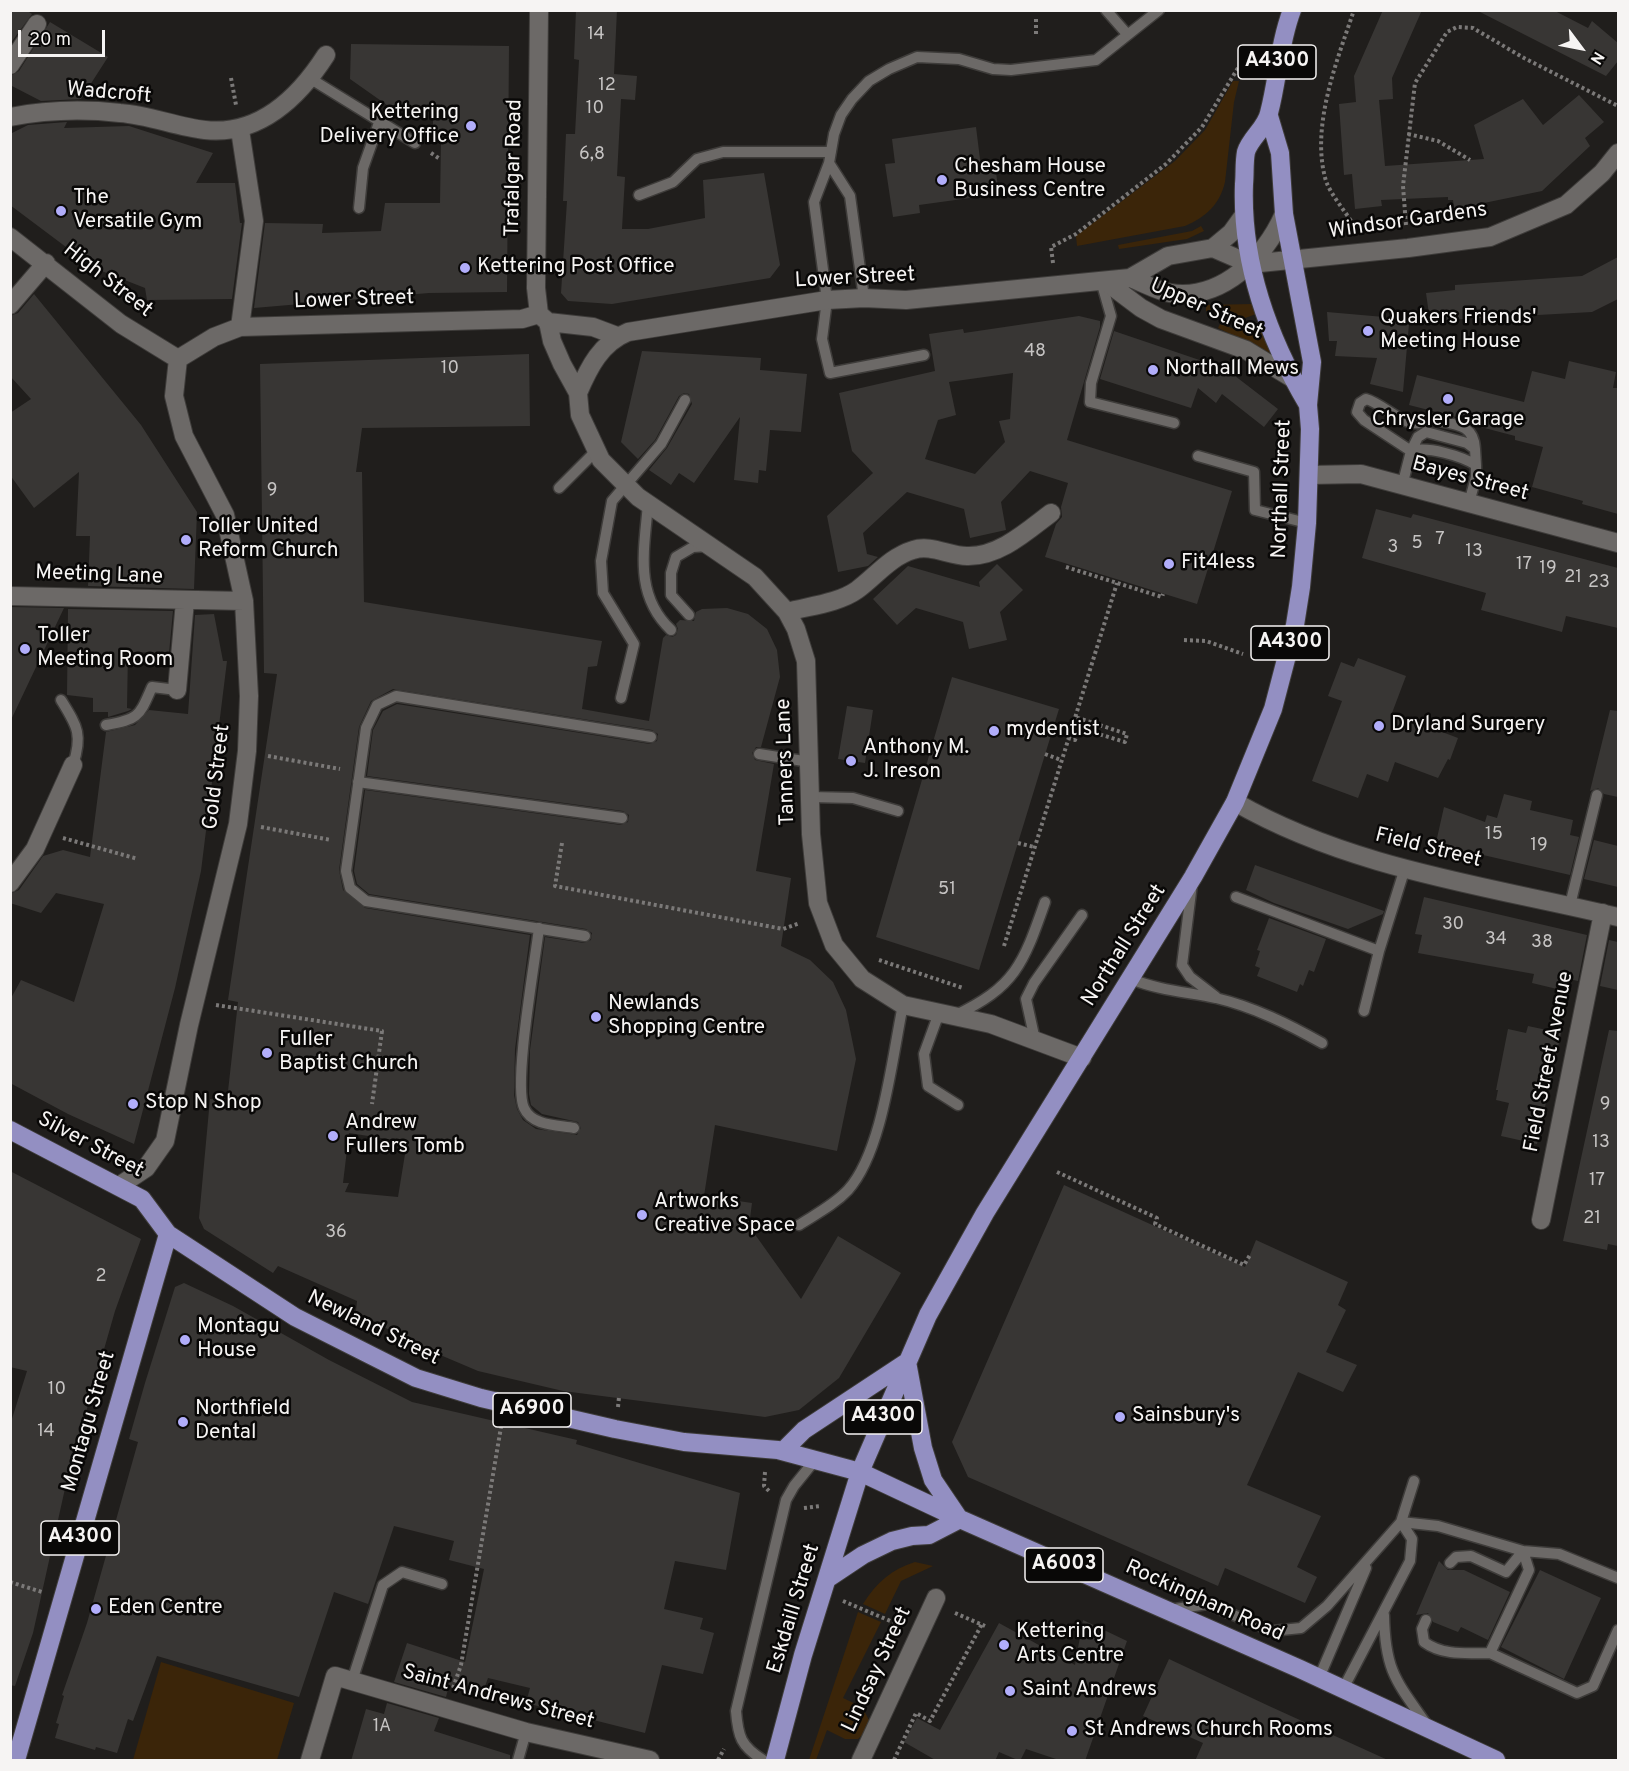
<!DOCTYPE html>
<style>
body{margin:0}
#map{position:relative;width:1629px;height:1771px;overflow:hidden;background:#201e1c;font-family:Overpass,sans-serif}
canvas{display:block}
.frame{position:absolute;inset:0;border:12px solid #f6f4f3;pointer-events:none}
.north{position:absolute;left:1551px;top:18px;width:60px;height:60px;-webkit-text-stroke:4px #090807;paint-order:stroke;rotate:122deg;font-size:16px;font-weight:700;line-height:24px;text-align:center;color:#f6f4f3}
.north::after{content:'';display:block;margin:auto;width:21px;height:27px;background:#f6f4f3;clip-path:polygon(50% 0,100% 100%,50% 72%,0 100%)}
.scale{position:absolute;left:18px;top:30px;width:87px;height:27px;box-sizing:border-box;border:3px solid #f6f4f3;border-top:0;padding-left:8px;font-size:18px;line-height:21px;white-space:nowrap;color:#f6f4f3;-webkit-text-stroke:4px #090807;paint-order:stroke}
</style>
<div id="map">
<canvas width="1629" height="1771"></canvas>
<div class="frame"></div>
<div class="north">N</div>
<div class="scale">20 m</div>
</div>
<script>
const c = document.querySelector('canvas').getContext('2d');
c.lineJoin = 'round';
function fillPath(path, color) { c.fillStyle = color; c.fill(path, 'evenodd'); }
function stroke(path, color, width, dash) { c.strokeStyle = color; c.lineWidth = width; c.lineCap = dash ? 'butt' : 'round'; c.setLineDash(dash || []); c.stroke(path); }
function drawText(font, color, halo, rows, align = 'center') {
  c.font = font + ' Overpass,sans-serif'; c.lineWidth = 5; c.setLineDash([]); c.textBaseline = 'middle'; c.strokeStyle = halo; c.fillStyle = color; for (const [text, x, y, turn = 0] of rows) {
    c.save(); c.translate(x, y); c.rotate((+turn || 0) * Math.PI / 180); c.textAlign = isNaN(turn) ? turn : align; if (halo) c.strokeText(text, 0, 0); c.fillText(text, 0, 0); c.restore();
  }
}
fillPath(new Path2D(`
 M1233,81H1239L1234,102L1225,182C1220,204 1206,217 1185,226L1077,246L1076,236L1175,161L1205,130Z
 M1201,226L1204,231L1187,239L1119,249L1118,245L1192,231Z
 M1252,304L1256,314L1237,321L1206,311V305Z
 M1220,324L1240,331L1261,324L1274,352L1270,353L1218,328Z
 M915,1562L933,1566L901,1581L885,1614L863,1604C876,1583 892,1569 915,1562Z
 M858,1612L881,1622L843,1698L862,1707L869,1720L865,1732L858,1739H845L827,1730L816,1760H809Z
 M161,1662L294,1703L277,1760H133Z`), '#3b2509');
fillPath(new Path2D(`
 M10,10H26L32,14L10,44Z
 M576,10H617L614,74L637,76L635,100L621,99L617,176L625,177L622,229H648L705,218L703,180L764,173L780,265L770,278L612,304L568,301L561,293L567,201H563L566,134H575L579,60L574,59Z
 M1383,10H1422L1392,78L1393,99L1379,100L1385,166L1484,159L1474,125L1523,99L1543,125L1579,95L1604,122L1585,138L1590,146L1542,191L1484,203L1485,213L1455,215L1453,200H1448V197L1381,200L1382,206L1355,209L1352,174L1344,175L1339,104L1356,102L1354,76Z
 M1476,10H1553L1588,28L1592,21L1618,43V61L1606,76Z
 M50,22L108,57L81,99L41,101L10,85V76L19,71Z
 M351,44L509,46L507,292L429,293L254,308L265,223L323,224L322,233L381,231L385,203H440L441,141H433V111L394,110L350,79Z
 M67,122L64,128L129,126L213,153L196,183H235L240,223H242L232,299L147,300L145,288L94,268L10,205V134L28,125Z
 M976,127L981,167L995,165L999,194L919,205L920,213L893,217L885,164L895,163L892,139Z
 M1618,257V299L1592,312L1430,321L1426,293L1455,290V285L1582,276Z
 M34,294L141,425L197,512L194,589L88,586L90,536H76L79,472L34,508L10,475V413L31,399L10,376V316L18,313Z
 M1327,312L1407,319V323L1409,324L1403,392L1370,384L1377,358L1335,356L1337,341H1329Z
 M1079,316L1100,321V327L1067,440L1232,491L1197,604L1045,557L1056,524L1062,517L1061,507L1068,483L1030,471L1001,502L1006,530L970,538L964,509L907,492L863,533L867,554L878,557L868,566L838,572L827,516L873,473L852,451L839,393L935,371L929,334L963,329L964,333ZM1013,373L1010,419L999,421L1005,442L975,474L925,459L938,420L956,415L949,382Z
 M1114,331L1226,369L1278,409L1264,427L1222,394L1216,403L1198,388L1191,408L1100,379Z
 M642,351L761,358L760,370L807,374L801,432L770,430L766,471L759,470L758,483L734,480L740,417L694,483L679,473L671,485L649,470L667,448L692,404L689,394L684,393L679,396L655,440L638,459L621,442Z
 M529,354L530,426L362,428L356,472H362L364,602L602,641L597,666L588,667L582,709L649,721L663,638L666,635L672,637L676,635L678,629L676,624L680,620L694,621L696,612L702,609L727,608L748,614L767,629L777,650L780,677L761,747H756L752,753L755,760L774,764L756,871L791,878L781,946L810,960L833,982L846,1010L856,1059L837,1151L715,1125L704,1196L752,1203L749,1226L801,1299L838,1236L901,1273L839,1378L799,1410L765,1417L563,1391L478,1371L412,1343L356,1311L357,1301L278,1266L273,1273L204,1229L199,1218L210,1099L227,1100L238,1002L228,1000L277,674L264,673L260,364ZM393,689L652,730L658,734L657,741L650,744L397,704L383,711L373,730L367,776L623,811L629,815L628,822L621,825L365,790L354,871L357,884L369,894L586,929L592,933L591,940L584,943L545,937L530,1050L529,1094L531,1105L542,1114L578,1122L581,1128L577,1135L536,1129L523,1120L517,1109L514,1095L515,1049L530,935L365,908L343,890L339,870L359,727L371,701ZM349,1133L407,1142L398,1197L345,1192L349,1183H343Z
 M1569,361L1616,372L1613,388H1618V514L1582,504L1583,501L1532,487L1543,447L1515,440V436L1473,425L1456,417L1409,405L1417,375L1524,402L1532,371L1565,379Z
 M1376,509L1411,518L1413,514L1618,568V628L1566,616L1562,632L1481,610L1486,593L1362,558Z
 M997,564L1023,590L1000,612L1007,640L969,649L963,622L916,608L897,625L873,599L908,566L980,587L979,582Z
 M10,607L64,608L10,722Z
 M68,609L173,611L169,653L128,652L127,708L132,709L128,711L108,717V712H93V698L67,695Z
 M214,614L223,661H227L201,871L175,988L134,1144L68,1114L10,1083V1000L21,980L74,1002L104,904L56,893L41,913L10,903V894L19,890L43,856L63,850L90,857L106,732L135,725L149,710L188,714L195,615Z
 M1358,658L1406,676L1392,713L1458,738L1450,760L1448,759L1438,778L1395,762L1388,782L1367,774L1358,798L1312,781L1342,701L1328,696L1341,662L1354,667Z
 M952,677L1059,709L979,970L876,937Z
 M847,706L873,710L865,763L838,759Z
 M1610,710L1618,711V797L1604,794L1598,788L1590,791Z
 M1504,794L1532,801L1530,810L1573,820L1570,835L1579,837L1570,875L1470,852L1467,859L1435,847L1444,807L1485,822L1487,815L1497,818Z
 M1594,840L1618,846V887L1584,879Z
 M1255,865L1384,911L1383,914L1348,929L1274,903L1246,890Z
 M1424,897L1587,935L1578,981L1560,977L1557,989L1532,983L1534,974L1418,953L1422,935L1415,934Z
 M1269,918L1326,939L1314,972L1309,970L1303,986L1300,984L1297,992L1257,976L1260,968L1255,966L1260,951L1257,950Z
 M1609,940L1618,942V990L1600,986Z
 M1528,1026L1561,1033L1537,1144L1501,1136L1509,1103L1496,1100L1498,1090H1496L1508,1029L1526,1033Z
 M1609,1030L1618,1031V1246L1608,1244L1607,1250L1563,1241Z
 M10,1171L141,1239L115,1311L68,1475L33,1633L15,1686L10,1685V1425L27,1371L10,1367Z
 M1064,1185L1245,1267L1256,1240L1348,1282L1338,1305L1346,1310L1326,1352L1357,1365L1343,1392L1298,1372L1247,1485L1321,1516L1297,1567L1317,1577L1305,1603L1225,1568L1218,1586L968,1477L952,1442Z
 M184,1283L233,1306L329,1360L412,1402L577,1440L576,1444L740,1493L726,1570L675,1561L664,1609L703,1618L700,1629L714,1633L703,1674L662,1665L645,1733L526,1703L530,1688L488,1678L482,1695L449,1685L446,1697L394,1682L407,1643L465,1662L484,1569L449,1560L454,1541L394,1526L368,1604L334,1592L299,1697L157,1656L133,1721L128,1719L117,1753L96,1747L95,1750L55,1738L59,1724L56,1723L64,1696L62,1695L87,1623L138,1442L129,1439L145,1383L175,1287Z
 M1439,1561L1448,1570H1464L1510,1592L1488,1640L1461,1627L1458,1632L1433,1622L1428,1613L1416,1615Z
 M1540,1570L1601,1598L1564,1679L1501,1647Z
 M1083,1620L1127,1641L1085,1761H1062L1026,1749L1020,1761L999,1752L995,1761H937L904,1742L917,1718L940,1730L999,1623L1075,1665Z
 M1169,1659L1269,1706L1390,1761H1195L1203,1743L1143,1716Z
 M387,1703L439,1718L434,1731L510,1755V1761H351L366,1709L384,1714Z`), '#383634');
const lane = new Path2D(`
 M1106,10L1127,34
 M311,79L415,143
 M829,163L850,196L864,298
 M639,195L673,182L697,159L723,152H831
 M359,208L363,168L380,120
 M1101,281L1111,316L1091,383L1090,402L1174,423
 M924,355L830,373L822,339L827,300L814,202L829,163L834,134L841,115L852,99L869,81L889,69L917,57L959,59L993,69L1011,70L1096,60L1159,10
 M1475,449C1474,422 1453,425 1430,419C1408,434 1387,405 1366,399L1360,403L1357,412L1364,420L1411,451L1418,437L1426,432L1467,443L1475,449L1476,465
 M1198,456L1254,472L1255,510L1307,523
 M1402,486L1411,451C1428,446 1461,456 1476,465V477L1469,503
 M559,488L596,451
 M648,504C644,551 634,595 671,630
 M689,615L671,595V573L676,557L693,547L708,546
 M621,698L634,644L603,593L601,561L612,501L661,444L685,400
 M61,700C77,726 83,734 73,765
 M106,725C140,719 139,716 152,687L177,690
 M759,754L810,762
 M358,782L622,818
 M811,797L853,798L898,811
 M1192,884L1182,965L1190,977L1216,997
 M1236,897L1379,951
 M1570,905L1597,795
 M539,928C535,962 513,1084 524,1108C532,1126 557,1125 574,1128
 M585,936L366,901L350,888L346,871L366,728L377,705L396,696L651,737
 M1131,979C1158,990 1187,992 1216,998C1254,1007 1288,1024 1322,1043
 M1364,1011L1379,951L1405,868
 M939,1013L924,1054L928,1086L958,1105
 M954,1016C1015,987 1023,965 1045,902
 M1035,1040L1026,999L1034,983L1082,915
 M799,1225C816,1214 834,1205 848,1190C883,1151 892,1057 903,1005
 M1401,1522L1438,1526L1523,1551L1559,1554L1618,1578
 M1523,1551L1529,1570L1490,1653L1577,1693L1593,1686L1618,1630
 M1450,1563L1456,1557L1471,1556L1506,1572L1523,1551
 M1169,1610L1207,1604L1272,1631L1301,1628L1327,1606L1401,1522L1414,1481
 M1384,1615C1385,1671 1396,1681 1427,1725
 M1426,1620L1422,1629L1424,1642C1443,1656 1467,1653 1490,1653
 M1319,1678L1366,1568
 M352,1681L383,1585L402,1572L442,1584
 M1343,1689L1410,1561L1412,1539L1401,1522
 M518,1760L526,1732
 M763,1760C741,1746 738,1737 736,1711L786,1500L794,1486L815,1460`);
const street = new Path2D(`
 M539,10L536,288L539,314L548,322L552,341L562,364L578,393L580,415L601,460L638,497L755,577L787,612L796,629L806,661L811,834L818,903L834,945L862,979L903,1005L991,1024L1082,1058
 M10,65L37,24
 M10,117C46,110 84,109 120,113C149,115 177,127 205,130C259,136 299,97 326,55
 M240,130L254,221L240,327
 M10,237L121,324L178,359
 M1213,248L1250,264L1408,248L1490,237L1566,205L1602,173L1618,153
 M1130,278C1142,282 1157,291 1170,293C1222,301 1265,257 1284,214
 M1105,281L1141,308L1161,319L1246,350L1292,378
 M10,305L46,263
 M548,322L593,327L617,336
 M178,359L214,337L240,327L522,319L539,314
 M578,393C589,367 601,343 628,332L827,300L864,298L906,300L1130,278L1168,256L1213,248L1231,233L1244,215
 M1309,475L1361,474L1618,543
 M10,596L244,601
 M787,612C809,606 839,603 857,590C876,576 890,557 913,550C931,544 949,556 967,556C999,557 1027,531 1051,513
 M177,690L185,601
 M1235,802C1351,869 1489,886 1618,917
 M10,883L35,849L73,765
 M119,1186L146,1168L165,1141L189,1025L238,824L247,751L249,696L244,601L225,515L184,436L174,396L178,359
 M1541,1220L1603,913
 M310,1760L335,1676L526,1732L650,1760
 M861,1760L936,1598`);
const primary = new Path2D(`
 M1292,10C1279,44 1278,79 1269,113C1266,128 1250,138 1246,152C1244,162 1245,174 1244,184C1241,262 1269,339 1308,405
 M10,1130L142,1199L168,1234L295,1317L416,1378L481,1398L615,1429L684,1442L778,1450L860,1472L960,1519L1300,1669L1496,1760
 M907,1362L923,1448L933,1480L958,1517
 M783,1451L804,1430L907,1362
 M827,1579L863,1555L892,1541L912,1536L929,1535L960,1519
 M16,1760L168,1234
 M775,1760L803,1655L860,1472L928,1315L985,1213L1193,877L1235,802L1273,709L1295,625L1301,587L1307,523L1310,429L1308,405L1312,362L1284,214L1280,153L1269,116`);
stroke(lane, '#3e3c3a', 13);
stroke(street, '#3e3c3a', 20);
stroke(primary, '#3e3c3a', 20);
stroke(new Path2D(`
 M1036,34V19
 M231,78L236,105
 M1408,134L1438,141L1470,160
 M431,153L440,159
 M1406,225L1403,186L1415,83L1447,32L1457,27L1473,28L1524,58L1618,106
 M1353,232V224C1345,211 1331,195 1326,181C1310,127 1337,61 1354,10
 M1053,263L1051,247L1076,234L1166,164L1202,127L1252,45
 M1066,567L1162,597L1163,594
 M1184,640L1206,641L1243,654
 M1068,738L1075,740L1079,728L1125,742L1127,734L1075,717
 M1045,754L1061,760
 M268,756L340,769
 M261,827L331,840
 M63,838L138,859
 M562,843L555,886L783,929L800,923
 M1018,843L1034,847
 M1004,946L1117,583
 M879,960L963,988
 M216,1005L382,1031L372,1104
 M1057,1172L1157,1218L1155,1224L1244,1265L1250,1255
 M618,1407L619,1397
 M765,1472L764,1486L770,1492
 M804,1508L821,1506
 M10,1582L42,1592
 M843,1601L900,1625
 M955,1613L985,1626
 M453,1688L461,1665L501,1427
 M718,1760L724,1749
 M894,1760L916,1713L930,1721L982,1624`), '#7b7978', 4, [3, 3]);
stroke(lane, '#6c6967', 10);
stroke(street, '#6c6967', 18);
stroke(primary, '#938fc2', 18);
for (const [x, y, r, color] of [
 [471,126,6,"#b1adfa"],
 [942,180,6,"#b1adfa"],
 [61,211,6,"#b1adfa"],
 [465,268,6,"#b1adfa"],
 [1368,331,6,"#b1adfa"],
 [1153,370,6,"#b1adfa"],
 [1448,399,6,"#b1adfa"],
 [186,540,6,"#b1adfa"],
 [1169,564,6,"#b1adfa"],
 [25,649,6,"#b1adfa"],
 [1379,726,6,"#b1adfa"],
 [994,731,6,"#b1adfa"],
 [851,761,6,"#b1adfa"],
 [596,1017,6,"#b1adfa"],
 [267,1053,6,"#b1adfa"],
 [133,1104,6,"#b1adfa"],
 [333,1136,6,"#b1adfa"],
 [642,1215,6,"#b1adfa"],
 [185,1340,6,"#b1adfa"],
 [1120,1417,6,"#b1adfa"],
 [183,1422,6,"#b1adfa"],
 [96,1609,6,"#b1adfa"],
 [1004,1645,6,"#b1adfa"],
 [1010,1691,6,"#b1adfa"],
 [1072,1731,6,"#b1adfa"]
]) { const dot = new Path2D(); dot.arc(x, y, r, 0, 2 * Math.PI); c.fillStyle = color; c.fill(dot); stroke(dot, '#090807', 2); }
drawText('18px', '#c6c4c3', null, [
 ["14",596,35],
 ["12",607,86],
 ["10",595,109],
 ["6,8",592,155],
 ["48",1035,352],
 ["10",450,369],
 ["9",272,491],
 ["7",1440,540],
 ["5",1417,544],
 ["3",1393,548],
 ["13",1474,552],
 ["17",1524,565],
 ["19",1548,569],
 ["21",1573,578],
 ["23",1599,583],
 ["15",1494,835],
 ["19",1539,846],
 ["51",947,890],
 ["30",1453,925],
 ["34",1496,940],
 ["38",1542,943],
 ["9",1605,1105],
 ["13",1601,1143],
 ["17",1597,1181],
 ["21",1592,1219],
 ["36",336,1233],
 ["2",101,1277],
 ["10",57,1390],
 ["14",46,1432],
 ["1A",382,1727]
]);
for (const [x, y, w] of [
 [1277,62,78],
 [1290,643,78],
 [532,1410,78],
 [883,1417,78],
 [80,1538,78],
 [1064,1565,78]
]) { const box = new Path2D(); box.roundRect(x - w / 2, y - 17, w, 34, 4.5); c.fillStyle = '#090807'; c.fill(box); stroke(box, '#f6f4f3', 1.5); }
drawText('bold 20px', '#f6f4f3', null, [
 ["A4300",1277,62],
 ["A4300",1290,643],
 ["A6900",532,1410],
 ["A4300",883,1417],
 ["A4300",80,1538],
 ["A6003",1064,1565]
]);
drawText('21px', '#f6f4f3', '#090807', [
 ["Wadcroft",109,94,5],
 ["Trafalgar Road",515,168,-89],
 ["Windsor Gardens",1408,222,-8],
 ["Lower Street",855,279,-3],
 ["High Street",107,281,38],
 ["Lower Street",354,301,-2],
 ["Upper Street",1206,310,24],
 ["Bayes Street",1470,480,15],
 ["Northall Street",1283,489,-88],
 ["Meeting Lane",99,576,2],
 ["Tanners Lane",787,762,-92],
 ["Gold Street",218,777,-83],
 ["Field Street",1428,849,14],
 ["Northall Street",1125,946,-58],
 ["Field Street Avenue",1550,1062,-79],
 ["Silver Street",90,1146,28],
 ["Newland Street",373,1329,26],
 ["Montagu Street",90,1422,-74],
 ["Rockingham Road",1204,1602,24],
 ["Eskdaill Street",795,1609,-73],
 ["Lindsay Street",878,1670,-65],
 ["Saint Andrews Street",498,1698,15]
]);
drawText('21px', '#f6f4f3', '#090807', [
 ["Kettering",459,114,"right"],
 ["Delivery Office",459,138,"right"],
 ["Chesham House",954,168],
 ["Business Centre",954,192],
 ["The",73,199],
 ["Versatile Gym",73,223],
 ["Kettering Post Office",477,268],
 ["Quakers Friends'",1380,319],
 ["Meeting House",1380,343],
 ["Northall Mews",1165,370],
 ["Chrysler Garage",1448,421,"center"],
 ["Toller United",198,528],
 ["Reform Church",198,552],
 ["Fit4less",1181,564],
 ["Toller",37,637],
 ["Meeting Room",37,661],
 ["Dryland Surgery",1391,726],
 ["mydentist",1006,731],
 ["Anthony M.",863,749],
 ["J. Ireson",863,773],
 ["Newlands",608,1005],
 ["Shopping Centre",608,1029],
 ["Fuller",279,1041],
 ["Baptist Church",279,1065],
 ["Stop N Shop",145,1104],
 ["Andrew",345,1124],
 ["Fullers Tomb",345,1148],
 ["Artworks",654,1203],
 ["Creative Space",654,1227],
 ["Montagu",197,1328],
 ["House",197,1352],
 ["Northfield",195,1410],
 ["Dental",195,1434],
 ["Sainsbury's",1132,1417],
 ["Eden Centre",108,1609],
 ["Kettering",1016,1633],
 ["Arts Centre",1016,1657],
 ["Saint Andrews",1022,1691],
 ["St Andrews Church Rooms",1084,1731]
], 'left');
</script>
